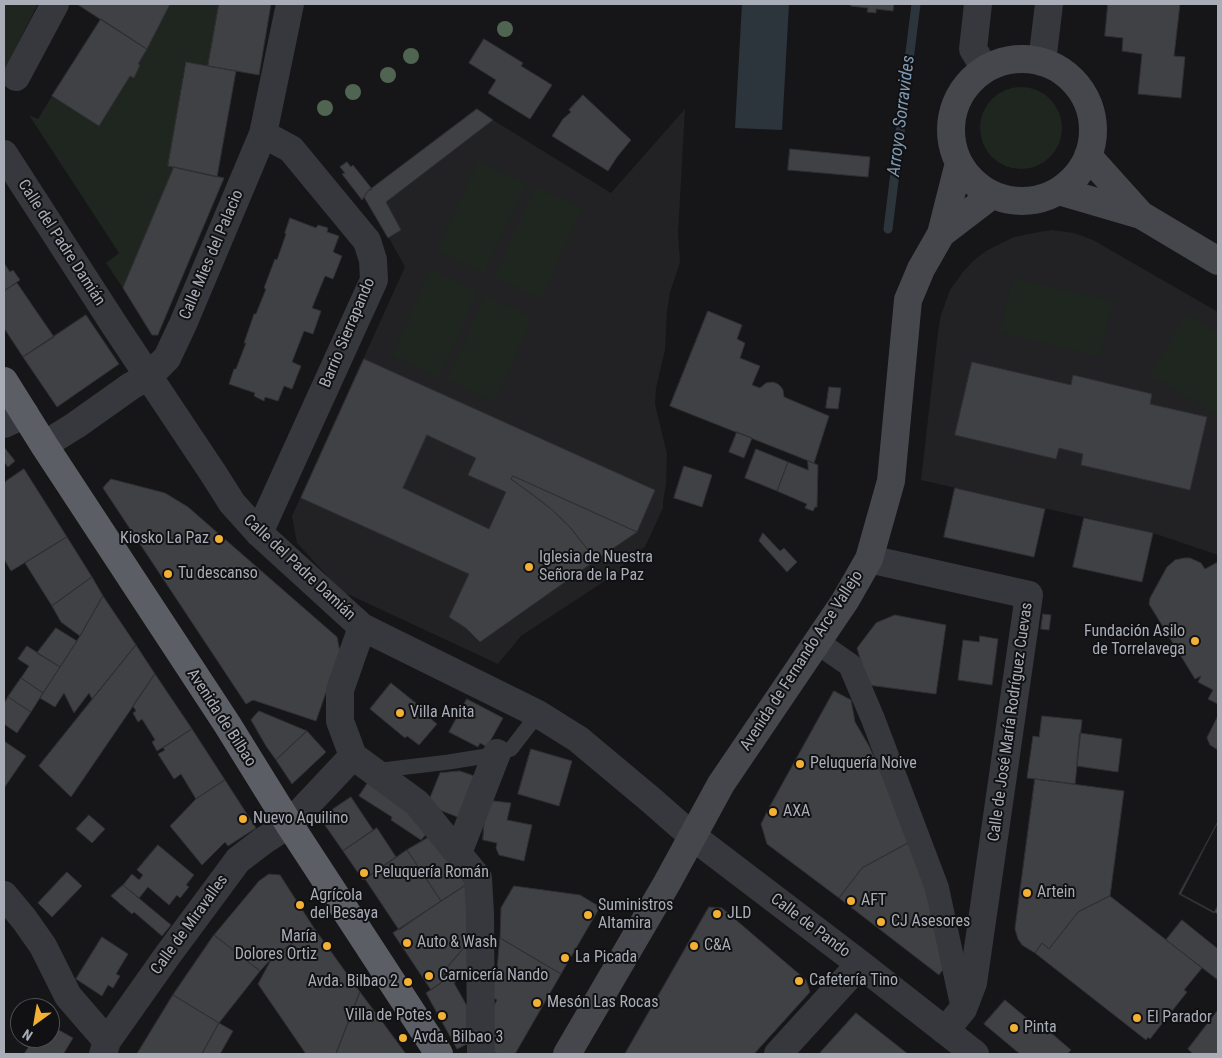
<!DOCTYPE html>
<meta charset="utf-8">
<style>
body{margin:0}
#map{position:relative;width:1222px;height:1058px;overflow:hidden;background:#161618;font-family:"Roboto Condensed",sans-serif}
canvas{display:block}
.frame{position:absolute;inset:0;border:5px solid #a8adb8;pointer-events:none}
.north{position:absolute;left:10px;top:998px;width:50px;height:50px;box-sizing:border-box;background:#111113;border:1px solid #4d4f55;border-radius:50%;rotate:212deg;font-size:14px;font-weight:700;line-height:20px;text-align:center;color:#a8adb8}
.north::after{content:'';display:block;margin:auto;width:18px;height:22px;background:#f2b134;clip-path:polygon(50% 0,100% 100%,50% 72%,0 100%)}
</style>
<div id="map">
<canvas width="1222" height="1058"></canvas>
<div class="frame"></div>
<div class="north">N</div>
</div>
<script>
const c = document.querySelector('canvas').getContext('2d');
c.lineJoin = 'round';
function fillPath(path, color) { c.fillStyle = color; c.fill(path, 'evenodd'); }
function stroke(path, color, width, dash) { c.strokeStyle = color; c.lineWidth = width; c.lineCap = dash ? 'butt' : 'round'; c.setLineDash(dash || []); c.stroke(path); }
function drawText(font, color, halo, rows, align = 'center') {
  c.font = font + ' "Roboto Condensed",sans-serif'; c.lineWidth = 4; c.setLineDash([]); c.textBaseline = 'middle'; c.strokeStyle = halo; c.fillStyle = color; for (const [text, x, y, turn = 0] of rows) {
    c.save(); c.translate(x, y); c.rotate((+turn || 0) * Math.PI / 180); c.textAlign = isNaN(turn) ? turn : align; if (halo) c.strokeText(text, 0, 0); c.fillText(text, 0, 0); c.restore();
  }
}
fillPath(new Path2D(`
 M685,109L678,233L680,263L670,292L667,312L665,350L656,388L655,404L667,454L666,485L663,501V508L645,547L627,558L620,571L521,636L498,664L341,591L297,543L292,516L405,267L389,238L401,230L386,202L493,120L611,193Z
 M1052,230L1074,233L1093,240L1218,312V555L1153,533L921,480L938,332L941,315L950,290L963,272L973,261L986,251L1014,237L1039,232Z`), '#222225');
fillPath(new Path2D(`
 M4,4H38L6,67L4,66Z
 M170,4H219L208,66L185,62L168,166L174,167L123,288L106,263L119,253L29,115L38,119L52,96L99,125L147,49Z
 M980 128a41 41 0 1 1 82 0a41 41 0 1 1-82 0Z
 M478,161L526,182L484,273L437,251Z
 M535,187L582,208L541,299L494,277Z
 M430,270L478,292L439,377L392,356Z
 M1013,278L1113,301L1100,356L1000,333Z
 M486,295L533,317L494,402L447,380Z
 M1186,314L1218,333V416L1150,375Z`), '#1e261f');
fillPath(new Path2D(`
 M742,4H789L782,130L735,128Z`), '#2c353c');
stroke(new Path2D(`
 M888,229L916,4`), '#2c353c', 9);
const building = new Path2D(`
 M77,4H170L147,49Z
 M219,4H271L259,75L208,66Z
 M851,4H894L893,11L876,9V13L867,12L868,8L851,6Z
 M1108,4H1180L1174,56L1185,57L1181,98L1138,94L1142,54L1122,51L1123,38L1105,36Z
 M101,19L147,49L138,64L140,65L134,78L130,76L99,126L52,96Z
 M484,39L523,63L521,66L552,85L530,119L488,93L496,80L469,63Z
 M186,62L236,71L217,177L168,166Z
 M583,95L631,140L617,157L608,171L552,136L563,119L571,112L569,110Z
 M477,109L493,120L386,202L401,230L388,238L364,197L368,191Z
 M790,149L870,157L868,177L788,170Z
 M347,162L351,167L353,165L372,189L368,191L362,200L342,174L345,173L340,167Z
 M174,167L224,178L159,332L158,335H152L123,288Z
 M290,218L316,228L318,225L328,228L327,232L339,236L333,252L342,256L333,279L325,276L312,308L321,311L313,334L304,331L292,362L301,366L292,389L284,386L278,401L265,397L264,401L254,396L255,393L229,384L234,369H236L246,343H244L254,314H256L266,289L264,288L275,259L277,260L286,234L285,233Z
 M4,263L10,272L13,270L20,280L4,291Z
 M17,283L54,337L23,357L4,328V291Z
 M708,311L742,325L737,339L745,343L740,358L760,366L752,385L760,388L766,383L773,382L778,384L781,387L783,390L784,397L829,416L814,463L670,406Z
 M86,315L119,364L57,407L23,357Z
 M364,359L655,490L637,532L513,476L511,479L537,498L551,509L569,526L596,560L480,642L466,628L449,617L469,574L301,498ZM427,435L476,458L468,475L506,492L489,529L403,488Z
 M972,362L1071,385L1073,375L1152,394L1150,404L1207,417L1190,490L1081,465L1083,454L1059,448L1056,459L955,435Z
 M829,387L841,388L838,409L826,408Z
 M737,432L752,438L744,458L729,452Z
 M4,447L15,461L8,467L4,462Z
 M756,449L788,462L777,491L745,478Z
 M808,461L818,465L817,507H815L813,511L805,508L807,504L777,491L788,462L808,470Z
 M684,466L712,475L702,507L674,498Z
 M24,469L67,537L11,571L4,559V484L6,481Z
 M513,476L637,532L596,560L569,526L551,509L537,498L511,479Z
 M111,479L165,493L188,507L337,637L340,652L316,721L253,700L246,704L103,488Z
 M955,488L1045,509L1034,557L944,537Z
 M1084,518L1153,533L1142,582L1073,567Z
 M763,533L780,551L784,548L797,562L787,572L759,541Z
 M67,537L92,577L52,606L25,563Z
 M1185,558H1190L1201,563L1205,569L1216,563H1217L1218,561V704L1208,699L1213,690L1198,682L1201,676L1195,679L1149,604L1150,598L1167,567L1175,560Z
 M92,577L103,596L80,636L61,622L52,606Z
 M103,596L136,645L92,699L89,693L74,713L64,693L55,707L40,698L80,636Z
 M1043,614L1051,615L1049,630L1041,629Z
 M895,615L946,625L936,694L868,685L857,648L876,623Z
 M56,628L77,641L60,667L37,653Z
 M980,636L998,639L992,685L958,680L963,640L979,642Z
 M136,645L155,674L71,797L39,766Z
 M27,646L60,667L43,693L21,678L29,666L18,659Z
 M155,674L192,729L157,751L152,742L155,740L154,738L142,719L138,722L133,713L136,711L133,706Z
 M21,678L43,693L31,712L8,697Z
 M391,683L427,712L425,714L437,724L419,745L407,736L405,738L370,709Z
 M834,691L851,700L855,722L869,746L912,841L862,868L839,898L767,844L761,824L770,806Z
 M8,697L31,712L17,733L4,724V704Z
 M467,699L503,718L487,747L480,743L478,747L449,732Z
 M259,711L307,731L276,760L266,746L251,720Z
 M1042,716L1082,720L1075,784L1027,778L1033,736L1039,737Z
 M1218,716V750L1210,745L1207,738Z
 M192,729L225,780L196,799L181,774L174,779L158,754L165,750L163,748Z
 M307,731L326,752L292,784L276,760Z
 M1080,733L1122,739L1118,772L1077,766Z
 M4,741L26,756L4,788Z
 M531,749L572,761L559,806L518,794Z
 M460,771L477,777L460,818L427,805L440,773Z
 M371,778L428,832L421,840L391,820L392,817L359,796Z
 M1035,779L1124,791L1110,896L1078,912L1049,949L1042,943L1035,953L1022,945L1018,939L1015,929Z
 M225,780L256,828L228,846L225,842L202,865L170,826L196,799Z
 M351,797L373,830L343,851L320,818Z
 M486,800L511,803L507,820L532,825L524,861L499,855L496,848L497,843L483,840Z
 M89,815L105,829L92,843L76,829Z
 M1218,822V914L1181,894Z
 M1218,822V905L1214,913L1179,894Z
 M377,828L396,857L363,880L343,851Z
 M436,833L466,885L441,901L407,850Z
 M912,841L946,965L939,975L839,898L862,868Z
 M158,845L194,875L186,885L189,887L180,898L177,895L169,905L148,887L139,898L123,885L132,874L139,880L143,875L137,870Z
 M407,850L441,901L399,930L365,879Z
 M67,872L82,886L52,917L38,903Z
 M269,874L280,875L314,928L272,958L260,971L214,935L259,881Z
 M123,885L171,925L162,936L134,912L132,914L111,896Z
 M466,885L468,943L445,970L449,977L431,990L393,933Z
 M514,886L580,895L600,907L561,974L500,938L501,908Z
 M1110,896L1202,968L1184,990L1187,992L1150,1039L1148,1037L1146,1040L1035,953L1042,943L1049,949L1078,912Z
 M709,907L722,908L806,980L810,992L754,1054H625Z
 M1182,920L1218,949V980L1166,940Z
 M314,928L360,992L336,1054H306L258,984L272,958Z
 M214,935L260,971L219,1023L173,995Z
 M102,937L128,954L116,974L120,976L113,988L108,985L102,996L76,979Z
 M500,938L561,974L515,1054H498L489,1049L495,1039L488,1036L486,1020L497,1000L487,994L496,979Z
 M468,943V975L454,983L467,1006V1044L457,1049L426,993L449,977L445,970Z
 M360,992L378,1016L406,1054H336Z
 M173,995L219,1023L202,1054H137Z
 M1005,1000L1047,1035L1050,1032L1071,1050L1067,1054H1020L984,1024Z
 M1218,1010V1054H1193L1188,1049Z
 M856,1013L908,1054H819Z
 M219,1023L233,1031L220,1054H202Z
 M50,1025L73,1038L64,1053L66,1054H24L29,1046L26,1045L30,1038H50Z`);
fillPath(building, '#404145');
stroke(building, '#303034', 1);
stroke(new Path2D(`
 M374,771L449,762L486,756L511,749L538,714`), '#37383d', 15);
stroke(new Path2D(`
 M817,642L850,665L873,719L937,888L963,1009`), '#37383d', 24);
stroke(new Path2D(`
 M978,4L973,49L985,69
 M1042,62L1049,4
 M16,77L55,4
 M4,154L115,326L213,473L232,503L259,533L362,627L538,714L578,739L651,800L692,836L860,964L975,1054
 M4,424L25,414
 M44,445L76,425L131,386L149,376L167,358L183,324L263,134L290,4
 M259,533L374,280L373,260L367,241L291,149L263,134
 M869,559L1029,595L973,983L963,1009L945,1031
 M362,627L340,690V721L353,756L417,803L478,878L480,914L481,1054
 M458,853L497,753
 M4,895L24,919L43,946L68,996L107,1041
 M103,1054L107,1041L167,956L238,860L263,841L289,824L353,756
 M778,1054L860,964`), '#37383d', 28);
stroke(new Path2D(`
 M951 130a71 71 0 1 1 142 0a71 71 0 1 1-142 0Z
 M1088,156L1141,215
 M1059,191L1141,215L1218,261
 M941,234L992,195
 M567,1054L667,883L721,784L845,601L869,559L891,481L908,300L921,269L941,234L959,163`), '#45474d', 28);
stroke(new Path2D(`
 M4,381L44,445L227,724L289,824L439,1054`), '#5b5e65', 28);
c.fillStyle = '#506452';
for (const [x, y] of [
 [505,29],
 [411,56],
 [388,75],
 [353,92],
 [325,108]
]) { c.beginPath(); c.arc(x, y, 8, 0, 2 * Math.PI); c.fill(); }
for (const [x, y, r, color] of [
 [219,539,5,"#f2b134"],
 [529,567,5,"#f2b134"],
 [168,574,5,"#f2b134"],
 [1195,641,5,"#f2b134"],
 [400,713,5,"#f2b134"],
 [800,764,5,"#f2b134"],
 [773,812,5,"#f2b134"],
 [243,819,5,"#f2b134"],
 [364,873,5,"#f2b134"],
 [1027,893,5,"#f2b134"],
 [851,901,5,"#f2b134"],
 [300,905,5,"#f2b134"],
 [717,914,5,"#f2b134"],
 [588,915,5,"#f2b134"],
 [881,922,5,"#f2b134"],
 [407,943,5,"#f2b134"],
 [327,946,5,"#f2b134"],
 [694,946,5,"#f2b134"],
 [565,958,5,"#f2b134"],
 [429,976,5,"#f2b134"],
 [799,981,5,"#f2b134"],
 [408,982,5,"#f2b134"],
 [537,1003,5,"#f2b134"],
 [442,1016,5,"#f2b134"],
 [1137,1018,5,"#f2b134"],
 [1014,1028,5,"#f2b134"],
 [403,1038,5,"#f2b134"]
]) { const dot = new Path2D(); dot.arc(x, y, r, 0, 2 * Math.PI); c.fillStyle = color; c.fill(dot); stroke(dot, '#111113', 2); }
drawText('16px', '#a8adb8', '#111113', [
 ["Calle del Padre Damián",61,243,57],
 ["Calle Mies del Palacio",212,255,-67],
 ["Barrio Sierrapando",348,333,-67],
 ["Calle del Padre Damián",299,568,43],
 ["Avenida de Fernando Arce Vallejo",802,661,-57],
 ["Avenida de Bilbao",221,718,57],
 ["Calle de José María Rodríguez Cuevas",1011,722,-82],
 ["Calle de Miravalles",190,925,-54],
 ["Calle de Pando",810,926,37]
]);
drawText('16px', '#a8adb8', '#111113', [
 ["Kiosko La Paz",209,539,"right"],
 ["Iglesia de Nuestra",539,558],
 ["Señora de la Paz",539,576],
 ["Tu descanso",178,574],
 ["Fundación Asilo",1185,632,"right"],
 ["de Torrelavega",1185,650,"right"],
 ["Villa Anita",410,713],
 ["Peluquería Noive",810,764],
 ["AXA",783,812],
 ["Nuevo Aquilino",253,819],
 ["Peluquería Román",374,873],
 ["Artein",1037,893],
 ["Agrícola",310,896],
 ["del Besaya",310,914],
 ["AFT",861,901],
 ["Suministros",598,906],
 ["Altamira",598,924],
 ["JLD",727,914],
 ["CJ Asesores",891,922],
 ["María",317,937,"right"],
 ["Dolores Ortiz",317,955,"right"],
 ["Auto & Wash",417,943],
 ["C&A",704,946],
 ["La Picada",575,958],
 ["Carnicería Nando",439,976],
 ["Cafetería Tino",809,981],
 ["Avda. Bilbao 2",398,982,"right"],
 ["Mesón Las Rocas",547,1003],
 ["Villa de Potes",432,1016,"right"],
 ["El Parador",1147,1018],
 ["Pinta",1024,1028],
 ["Avda. Bilbao 3",413,1038]
], 'left');
drawText('italic 18px', '#7f9bb3', '#111113', [
 ["Arroyo Sorravides",902,116,-83]
]);
</script>
